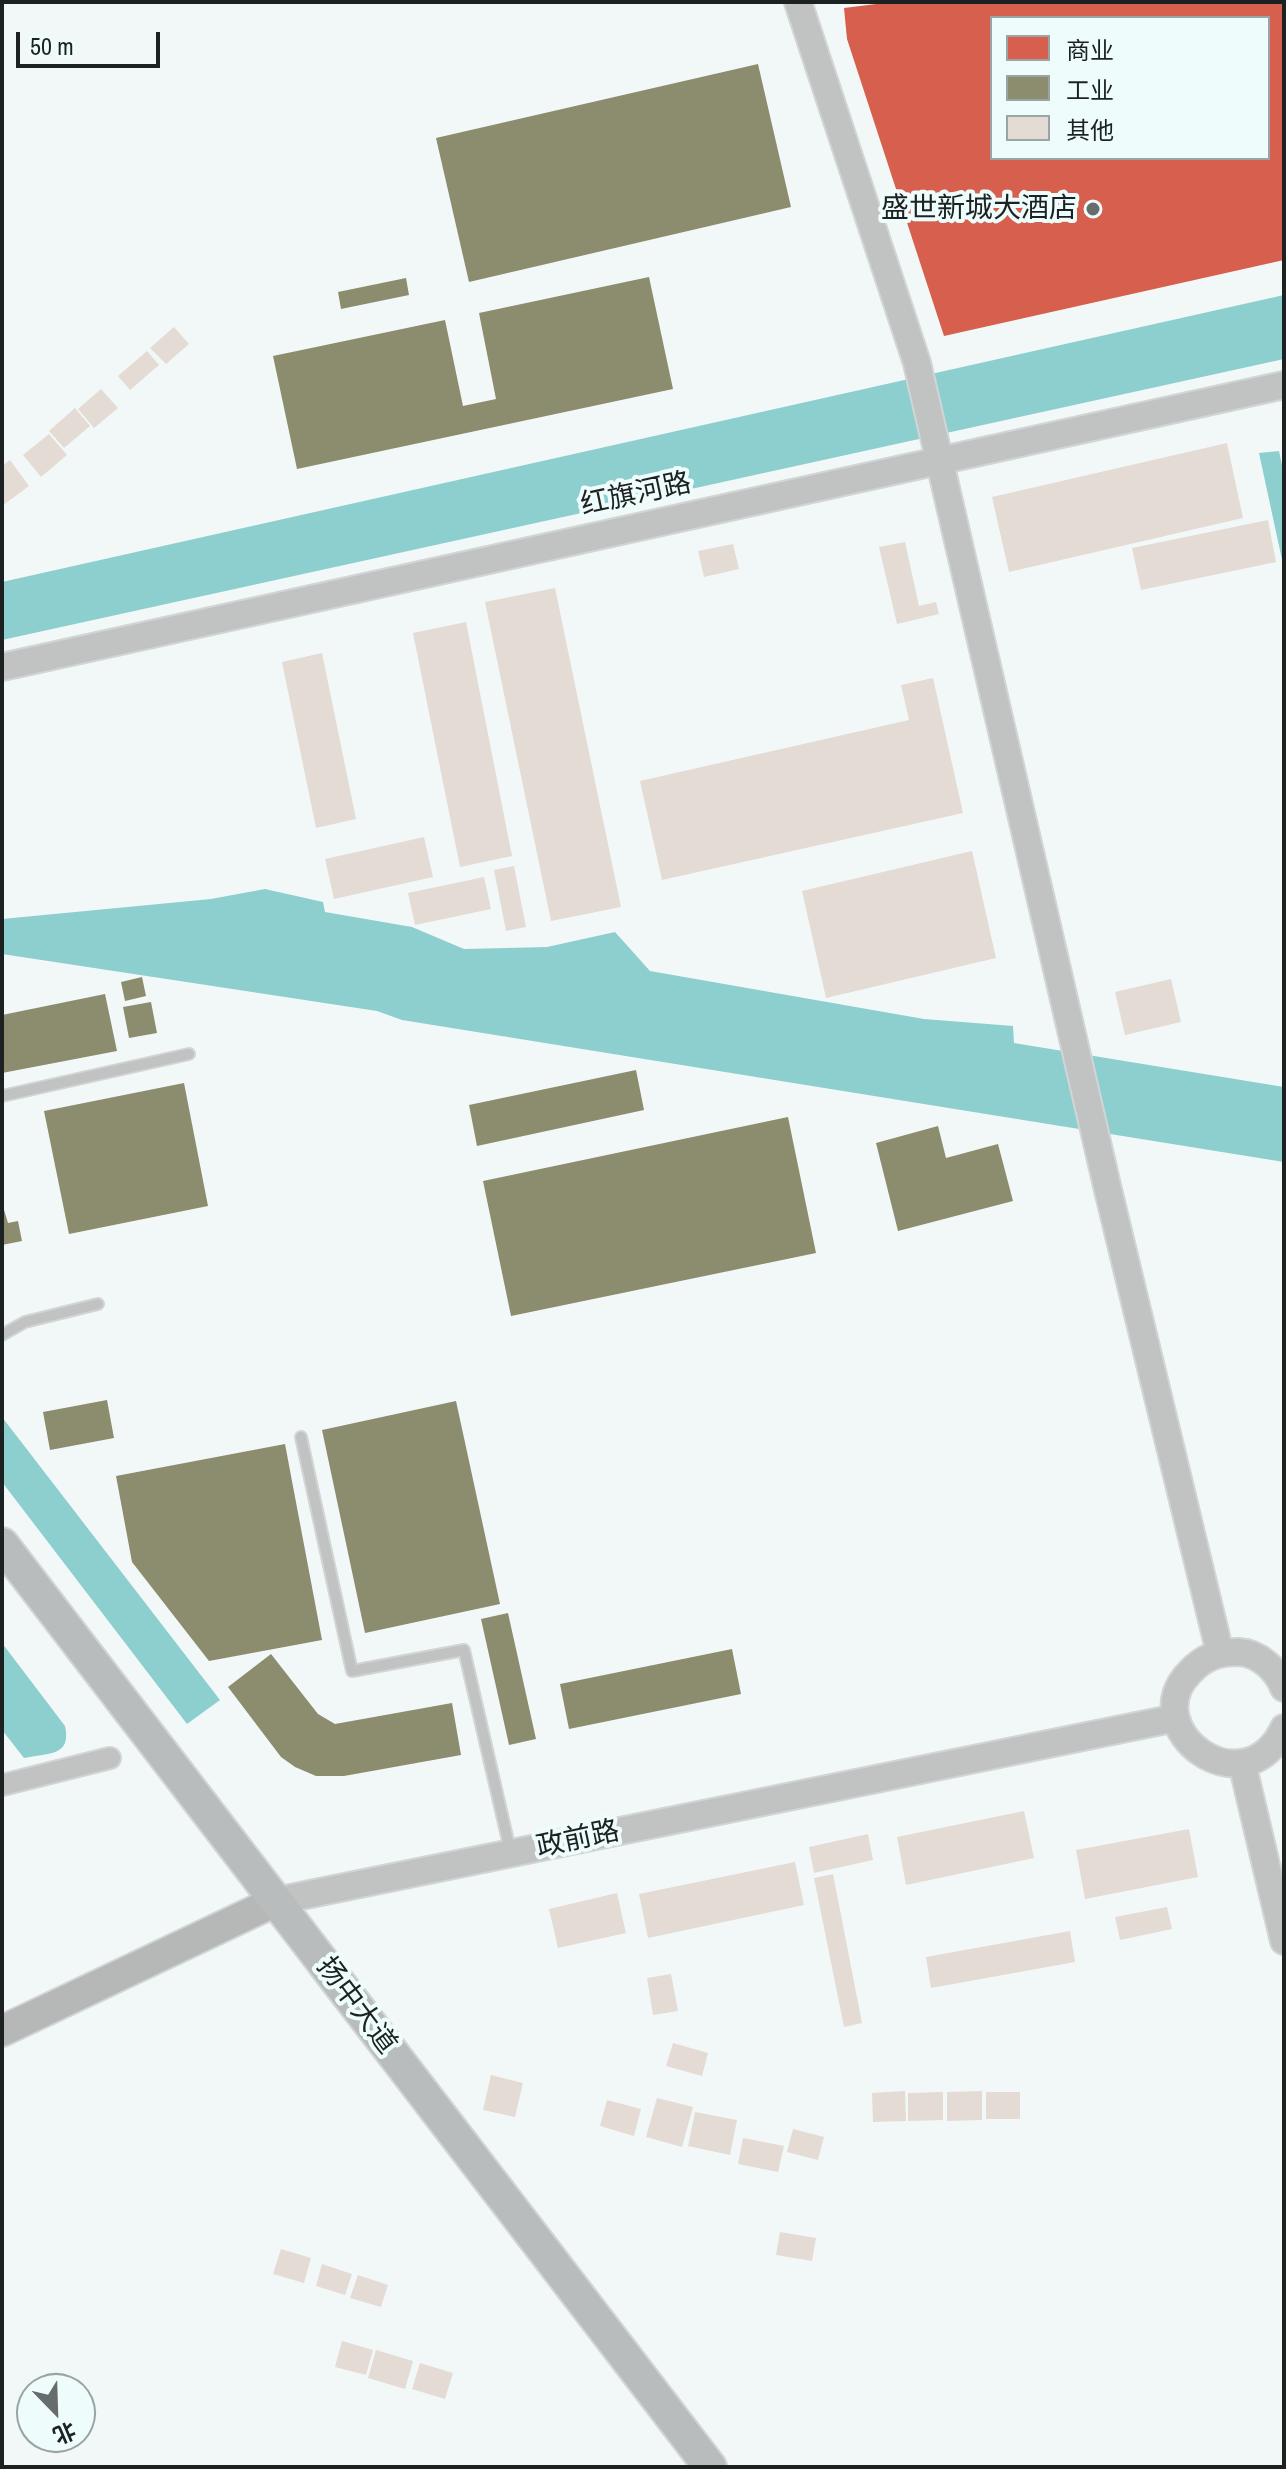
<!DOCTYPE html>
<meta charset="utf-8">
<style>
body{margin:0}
#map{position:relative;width:1286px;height:2469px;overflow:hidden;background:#f2f8f8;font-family:"Archivo Narrow","Noto Sans SC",sans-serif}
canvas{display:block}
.frame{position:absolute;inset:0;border:4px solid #1c2121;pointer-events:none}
.legend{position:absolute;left:990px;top:16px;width:280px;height:144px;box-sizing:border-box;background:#eefcfb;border:2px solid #9aa4a4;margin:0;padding:10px 14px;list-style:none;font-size:24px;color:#1c2121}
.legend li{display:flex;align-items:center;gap:16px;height:40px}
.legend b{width:40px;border:2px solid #9aa4a4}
.north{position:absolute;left:16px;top:2373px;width:80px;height:80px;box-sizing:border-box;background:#eefcfb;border:2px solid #9aa4a4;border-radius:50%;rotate:157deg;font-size:22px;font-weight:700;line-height:32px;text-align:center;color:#1c2121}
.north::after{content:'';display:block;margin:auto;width:28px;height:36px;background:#676c6c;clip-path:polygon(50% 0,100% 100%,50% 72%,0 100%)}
.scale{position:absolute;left:16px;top:32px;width:144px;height:36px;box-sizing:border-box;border:4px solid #1c2121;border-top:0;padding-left:10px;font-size:24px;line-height:28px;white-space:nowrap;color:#1c2121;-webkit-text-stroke:6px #eefcfb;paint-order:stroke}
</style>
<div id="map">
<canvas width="1286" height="2469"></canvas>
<div class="frame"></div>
<ul class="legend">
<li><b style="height:22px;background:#d6604d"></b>商业</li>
<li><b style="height:22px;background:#8c8c6e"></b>工业</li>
<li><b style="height:22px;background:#e4dbd4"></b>其他</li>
</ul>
<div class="north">北</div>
<div class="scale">50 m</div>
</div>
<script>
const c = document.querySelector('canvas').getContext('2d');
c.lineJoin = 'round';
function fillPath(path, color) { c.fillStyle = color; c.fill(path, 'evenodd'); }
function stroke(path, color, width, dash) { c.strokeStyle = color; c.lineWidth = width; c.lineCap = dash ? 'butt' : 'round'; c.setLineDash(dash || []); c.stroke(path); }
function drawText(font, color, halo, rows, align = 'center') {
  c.font = font + ' "Archivo Narrow","Noto Sans SC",sans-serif'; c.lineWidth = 8; c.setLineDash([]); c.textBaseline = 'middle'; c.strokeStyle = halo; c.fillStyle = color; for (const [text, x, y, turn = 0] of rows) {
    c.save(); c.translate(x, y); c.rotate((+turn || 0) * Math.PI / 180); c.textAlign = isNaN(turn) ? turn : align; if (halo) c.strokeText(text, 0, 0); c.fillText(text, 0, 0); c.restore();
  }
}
fillPath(new Path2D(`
 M1284,295V359L2,640V582Z
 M1279,451L1284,474V569L1259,453Z
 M265,889L323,902L325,912L412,927L464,949L547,947L615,932L650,971L924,1019L1013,1026L1014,1043L1284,1087V1162L402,1020L377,1011L2,954V919L211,899Z
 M2,1417L220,1700L187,1724L2,1482Z
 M2,1643L65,1726C72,1757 47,1753 24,1758L2,1730Z`), '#8dcfcf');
fillPath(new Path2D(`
 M892,2H1284V260L944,336L847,39L844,8ZM992,18H1268V158H992Z`), '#d6604d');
fillPath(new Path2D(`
 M758,64L791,207L469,282L436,138Z
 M649,277L673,389L297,469L273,356L445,320L463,406L496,399L479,313Z
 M406,278L409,295L341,309L338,292Z
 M142,977L146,996L125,1001L121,982Z
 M105,994L117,1051L2,1073V1015Z
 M151,1002L157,1033L129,1038L123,1007Z
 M636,1070L644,1110L477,1146L469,1105Z
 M184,1083L208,1206L69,1234L44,1111Z
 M788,1117L816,1253L511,1316L483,1181Z
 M938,1126L946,1158L998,1144L1013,1201L898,1231L876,1143Z
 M2,1203L8,1223L18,1221L22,1241L2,1245Z
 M107,1400L114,1438L50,1450L43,1412Z
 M456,1401L500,1604L365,1633L322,1430Z
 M285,1444L322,1640L209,1661L132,1562L116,1476Z
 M508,1613L536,1739L509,1745L481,1619Z
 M732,1649L741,1694L569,1729L560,1684Z
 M271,1654L318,1714L335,1724L452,1703L461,1755L344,1776H316L295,1767L281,1757L228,1687Z`), '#8c8c6e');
fillPath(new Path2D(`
 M174,327L189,344L166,364L150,348Z
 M147,351L159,365L130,390L118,376Z
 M101,389L118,408L94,428L78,409Z
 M75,408L90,426L64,448L49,431Z
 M49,434L67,455L41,477L23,455Z
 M1227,443L1243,518L1009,572L992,497Z
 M10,460L29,486L2,506V466Z
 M1268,520L1276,562L1141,590L1132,548Z
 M905,542L919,606L936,602L939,614L897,624L879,547Z
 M733,544L739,569L704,577L698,551Z
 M555,588L621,907L551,921L485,602Z
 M466,622L512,856L460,867L413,633Z
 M322,653L356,819L316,828L282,662Z
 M933,678L963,813L662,880L640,781L909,720L901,685Z
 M424,837L433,877L334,899L325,859Z
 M972,851L996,958L826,998L802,891Z
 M514,866L526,927L506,931L494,870Z
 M484,877L491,909L415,925L408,893Z
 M1171,979L1181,1022L1125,1035L1115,992Z
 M1024,1811L1034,1858L906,1885L897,1837Z
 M1189,1829L1198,1877L1085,1899L1076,1850Z
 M868,1834L873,1860L814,1873L809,1847Z
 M795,1862L804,1905L648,1938L639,1894Z
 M833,1874L862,2023L844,2027L814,1878Z
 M617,1893L626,1933L558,1948L549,1909Z
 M1167,1907L1172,1929L1120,1940L1115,1917Z
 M1070,1931L1075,1962L931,1988L926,1957Z
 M671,1974L678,2011L653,2015L647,1978Z
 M673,2043L708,2053L702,2076L666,2066Z
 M491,2075L523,2083L515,2117L483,2110Z
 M905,2091L906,2121L873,2122L872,2093Z
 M982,2091V2120L947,2121V2092Z
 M943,2092V2120L908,2121V2093Z
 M986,2092H1020V2119H986Z
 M657,2098L693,2107L682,2147L646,2137Z
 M607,2100L641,2109L634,2136L600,2126Z
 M695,2112L737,2120L730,2155L688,2146Z
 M793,2129L824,2137L818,2160L787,2152Z
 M743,2138L784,2146L778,2172L738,2164Z
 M780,2232L816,2238L812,2261L776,2255Z
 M281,2249L311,2258L304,2283L273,2274Z
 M322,2264L352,2274L345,2295L316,2286Z
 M358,2275L388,2285L381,2307L350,2298Z
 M342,2341L373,2350L366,2375L335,2367Z
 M376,2350L413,2361L405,2389L368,2378Z
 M420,2363L453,2373L445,2399L412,2389Z`), '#e4dbd4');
const service = new Path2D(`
 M2,1096L189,1054
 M2,1335L25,1322L98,1304
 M301,1437L352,1671L464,1650L511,1854`);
const minor = new Path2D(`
 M2,1785L110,1758`);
const tertiary = new Path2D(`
 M798,2L917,363L1108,1190L1220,1653
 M2,667L1284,385
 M1284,1688C1277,1670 1259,1653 1239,1652C1218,1652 1204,1657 1190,1672C1134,1728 1244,1812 1284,1728
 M1242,1763L1284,1941
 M276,1901L1176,1718`);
const secondary = new Path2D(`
 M2,2031L276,1901`);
const primary = new Path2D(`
 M2,1544L710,2467`);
stroke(service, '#d1d5d5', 14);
stroke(minor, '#d1d5d5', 24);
stroke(tertiary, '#d1d5d5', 30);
stroke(secondary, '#d1d5d5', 34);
stroke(primary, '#d1d5d5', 36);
stroke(service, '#c1c2c2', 10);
stroke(minor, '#c1c2c2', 20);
stroke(tertiary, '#c1c2c2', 26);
stroke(secondary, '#b6b8b8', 30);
stroke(primary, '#b8bcbc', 32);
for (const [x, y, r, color] of [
 [1093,209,8,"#676c6c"]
]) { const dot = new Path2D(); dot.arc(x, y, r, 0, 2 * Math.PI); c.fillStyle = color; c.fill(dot); stroke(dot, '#eefcfb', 3); }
drawText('28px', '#1c2121', '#eefcfb', [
 ["盛世新城大酒店",1077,209]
], 'right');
drawText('28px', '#1c2121', '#eefcfb', [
 ["红旗河路",636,495,-12],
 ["政前路",578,1840,-12],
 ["扬中大道",356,2006,53]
]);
</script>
